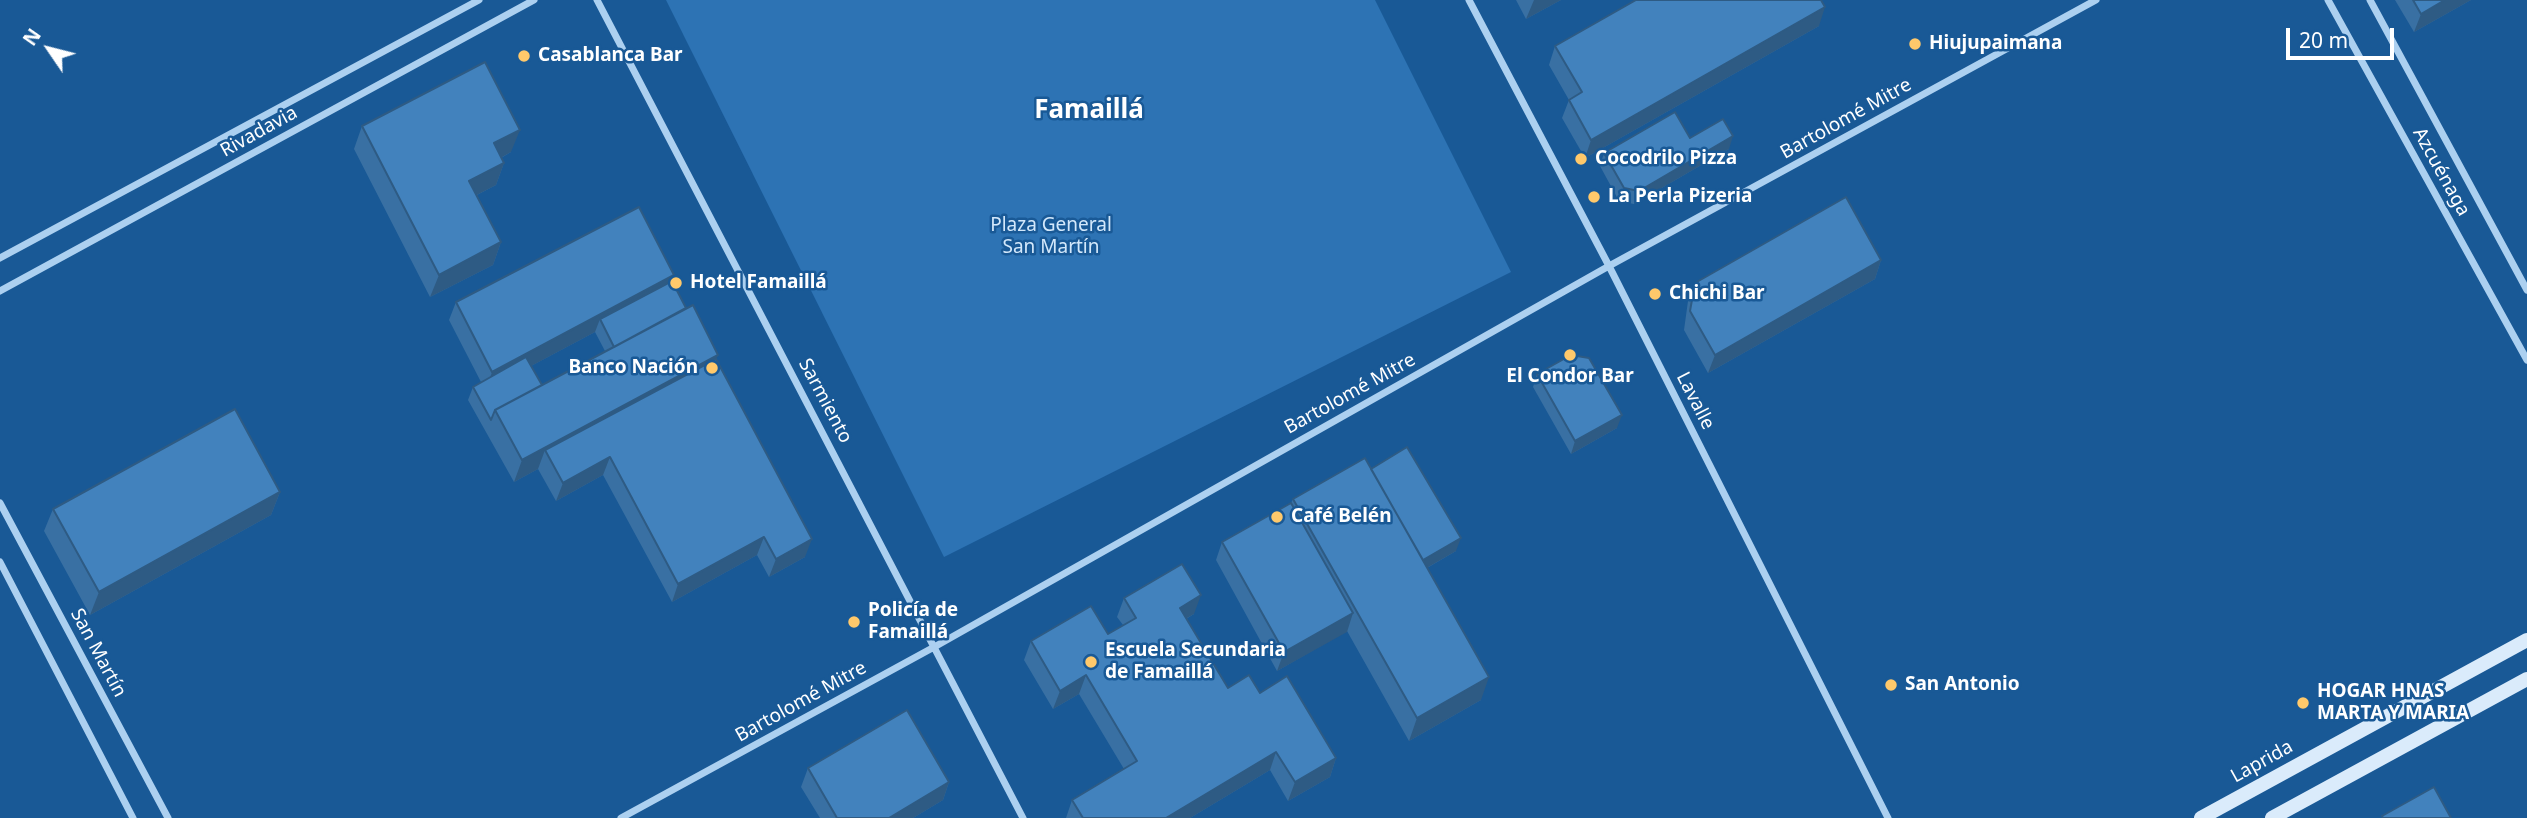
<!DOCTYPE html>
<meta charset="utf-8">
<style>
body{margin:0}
#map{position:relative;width:2527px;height:818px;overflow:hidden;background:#195996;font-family:"Noto Sans",sans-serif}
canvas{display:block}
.north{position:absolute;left:14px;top:14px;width:70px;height:70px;-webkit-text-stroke:5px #195996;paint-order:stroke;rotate:305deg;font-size:19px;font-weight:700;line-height:28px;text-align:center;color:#fff}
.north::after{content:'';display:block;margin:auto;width:24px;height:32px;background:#fff;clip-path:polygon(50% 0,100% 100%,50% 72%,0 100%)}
.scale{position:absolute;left:2286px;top:28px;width:108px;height:32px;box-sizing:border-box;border:4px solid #fff;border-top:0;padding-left:9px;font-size:21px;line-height:24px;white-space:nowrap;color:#fff;-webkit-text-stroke:5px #195996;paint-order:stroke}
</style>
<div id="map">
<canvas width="2527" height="818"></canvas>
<div class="north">N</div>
<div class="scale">20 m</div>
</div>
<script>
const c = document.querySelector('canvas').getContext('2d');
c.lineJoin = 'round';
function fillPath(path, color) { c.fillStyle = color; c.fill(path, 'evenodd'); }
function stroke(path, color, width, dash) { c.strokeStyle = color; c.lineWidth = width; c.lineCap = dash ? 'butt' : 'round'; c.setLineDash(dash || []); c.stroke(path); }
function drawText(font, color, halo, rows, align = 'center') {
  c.font = font + ' "Noto Sans",sans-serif'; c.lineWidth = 5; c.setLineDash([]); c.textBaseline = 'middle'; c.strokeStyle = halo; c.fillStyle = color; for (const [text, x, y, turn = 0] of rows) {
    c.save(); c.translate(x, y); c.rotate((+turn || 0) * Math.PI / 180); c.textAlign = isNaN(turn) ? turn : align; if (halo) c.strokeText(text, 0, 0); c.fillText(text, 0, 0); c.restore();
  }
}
fillPath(new Path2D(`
 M666,0H1375L1511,272L944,557Z`), '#2d73b4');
stroke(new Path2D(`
 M597,0L1023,818
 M1469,0L1609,266L1888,818
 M2328,0L2527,360
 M2370,0L2527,290
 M0,258L479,0
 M0,291L534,0
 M0,503L168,818
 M0,562L133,818
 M621,818L936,646L1609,266L2096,0`), '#acd0f0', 7);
stroke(new Path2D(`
 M2201,818L2527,640
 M2272,818L2527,679`), '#daebfb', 14);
fillPath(new Path2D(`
 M1516,0H1561L1526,19Z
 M2395,0H2471L2414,32Z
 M1819,26L1585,158L1562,118L1569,100L1549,65L1555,46Z
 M362,126L511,152L501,158L504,163L496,185L477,195L501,242L493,265L430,297L354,149Z
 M1690,138L1729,149L1634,204L1619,201L1600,166L1604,153Z
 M1881,260L1875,279L1708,373L1684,330L1688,301L1695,283Z
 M674,275L672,281L686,308L718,355L716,359L805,557L769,577L757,555L672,602L603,475L556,501L538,469L514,482L468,400L473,387L481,382L449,320L456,302ZM595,332L605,351L542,385L531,366Z
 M1537,374L1617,428L1571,454L1533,387Z
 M1371,469L1456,551L1427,568L1481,700L1409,741L1347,631L1277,671L1216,560L1222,542L1291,503L1293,499Z
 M280,492L271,515L90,615L44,531L53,509Z
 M1124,598L1194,614L1186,619L1228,688L1260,693L1336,758L1330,777L1288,801L1270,770L1190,818H1066L1072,800L1124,769L1079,694L1053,709L1024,660L1031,641L1108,634L1123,625L1117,617Z
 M808,768L949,782L943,800L913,818H820L801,787Z`), '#3970a3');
fillPath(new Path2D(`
 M1534,0H1561L1526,19Z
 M2445,0H2471L2414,32L2421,14Z
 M1825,7L1819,26L1585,158L1591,140Z
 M520,130L511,152L486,166L494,143Z
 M1733,136L1729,149L1634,204L1639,191Z
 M504,163L496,185L461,203L469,181Z
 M501,242L493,265L430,297L439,275Z
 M1881,260L1875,279L1708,373L1715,355Z
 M674,275L667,294L600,319L595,332L486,390L492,372Z
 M718,355L710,377L545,450L538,469L514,482L522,460Z
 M1622,415L1617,428L1571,454L1575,441Z
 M610,457L603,475L556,501L563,483Z
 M280,492L271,515L90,615L99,592Z
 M764,537L757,555L672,602L678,584Z
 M1461,538L1456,551L1411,577L1416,564Z
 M812,539L805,557L769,577L776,559Z
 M1201,595L1194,614L1173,626L1180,608Z
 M1353,613L1347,632L1277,671L1284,652Z
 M1086,675L1079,694L1053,709L1060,691Z
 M1489,677L1481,700L1409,741L1417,718Z
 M1276,752L1270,770L1190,818H1166Z
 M1336,758L1330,777L1288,801L1295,782Z
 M949,782L943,800L913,818H889Z`), '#2e5b84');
const building = new Path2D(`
 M1636,0H1821L1825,7L1591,140L1569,100L1582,92L1555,46Z
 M2413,0H2445L2421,14Z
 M485,62L520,130L494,143L504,163L469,181L501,242L439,275L362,126Z
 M1675,112L1690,138L1723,119L1733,136L1639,191L1624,188L1604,153Z
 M1846,197L1881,260L1715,355L1690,311L1695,283Z
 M639,207L674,275L492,372L456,302Z
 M672,281L686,308L614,347L600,319Z
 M693,305L718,355L522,460L495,410Z
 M1571,355L1589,358L1622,415L1575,441L1537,374Z
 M526,357L542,385L495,410L491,420L473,387Z
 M716,359L812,539L776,559L764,537L678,584L610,457L563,483L545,450Z
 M235,409L280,492L99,592L53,509Z
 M1407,447L1461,538L1423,560L1371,469Z
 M1365,458L1489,677L1417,718L1293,499Z
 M1291,503L1353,613L1284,652L1222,542Z
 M1182,564L1201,595L1180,608L1228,688L1249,675L1260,693L1287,676L1336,758L1295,782L1276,752L1166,818H1083L1072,800L1137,761L1086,675L1060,691L1031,641L1091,606L1108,634L1136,618L1124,598Z
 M907,710L949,782L889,818H837L808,768Z
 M2434,787L2451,818H2383L2382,816Z`);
fillPath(building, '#4282bd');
stroke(building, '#2e5b84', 2);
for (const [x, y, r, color] of [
 [1915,44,7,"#ffc96b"],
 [524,56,7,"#ffc96b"],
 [1581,159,7,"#ffc96b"],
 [1594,197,7,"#ffc96b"],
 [676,283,7,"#ffc96b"],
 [1655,294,7,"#ffc96b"],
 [1570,355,7,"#ffc96b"],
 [712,368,7,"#ffc96b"],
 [1277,517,7,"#ffc96b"],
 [854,622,7,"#ffc96b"],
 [1091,662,7,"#ffc96b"],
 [1891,685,7,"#ffc96b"],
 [2303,703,7,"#ffc96b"]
]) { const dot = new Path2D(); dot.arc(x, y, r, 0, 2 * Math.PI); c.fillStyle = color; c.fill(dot); stroke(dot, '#195996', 2.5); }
drawText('bold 19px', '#fff', '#195996', [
 ["Hiujupaimana",1929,44],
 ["Casablanca Bar",538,56],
 ["Cocodrilo Pizza",1595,159],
 ["La Perla Pizeria",1608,197],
 ["Hotel Famaillá",690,283],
 ["Chichi Bar",1669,294],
 ["Banco Nación",698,368,"right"],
 ["El Condor Bar",1570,377,"center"],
 ["Café Belén",1291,517],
 ["Policía de",868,611],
 ["Famaillá",868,633],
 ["Escuela Secundaria",1105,651],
 ["de Famaillá",1105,673],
 ["San Antonio",1905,685],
 ["HOGAR HNAS",2317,692],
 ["MARTA Y MARIA",2317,714]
], 'left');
drawText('19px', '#fff', '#195996', [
 ["Bartolomé Mitre",1846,119,-29],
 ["Rivadavia",259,132,-29],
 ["Azcuénaga",2441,172,61],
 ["Bartolomé Mitre",1350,394,-29],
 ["Sarmiento",825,401,62],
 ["Lavalle",1695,401,63],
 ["San Martín",98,653,62],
 ["Bartolomé Mitre",801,702,-29],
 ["Laprida",2262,762,-29]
]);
drawText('19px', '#d3e8fb', '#195996', [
 ["Plaza General",1051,226],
 ["San Martín",1051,248]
]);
drawText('bold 26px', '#fff', '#195996', [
 ["Famaillá",1089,111]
]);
</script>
